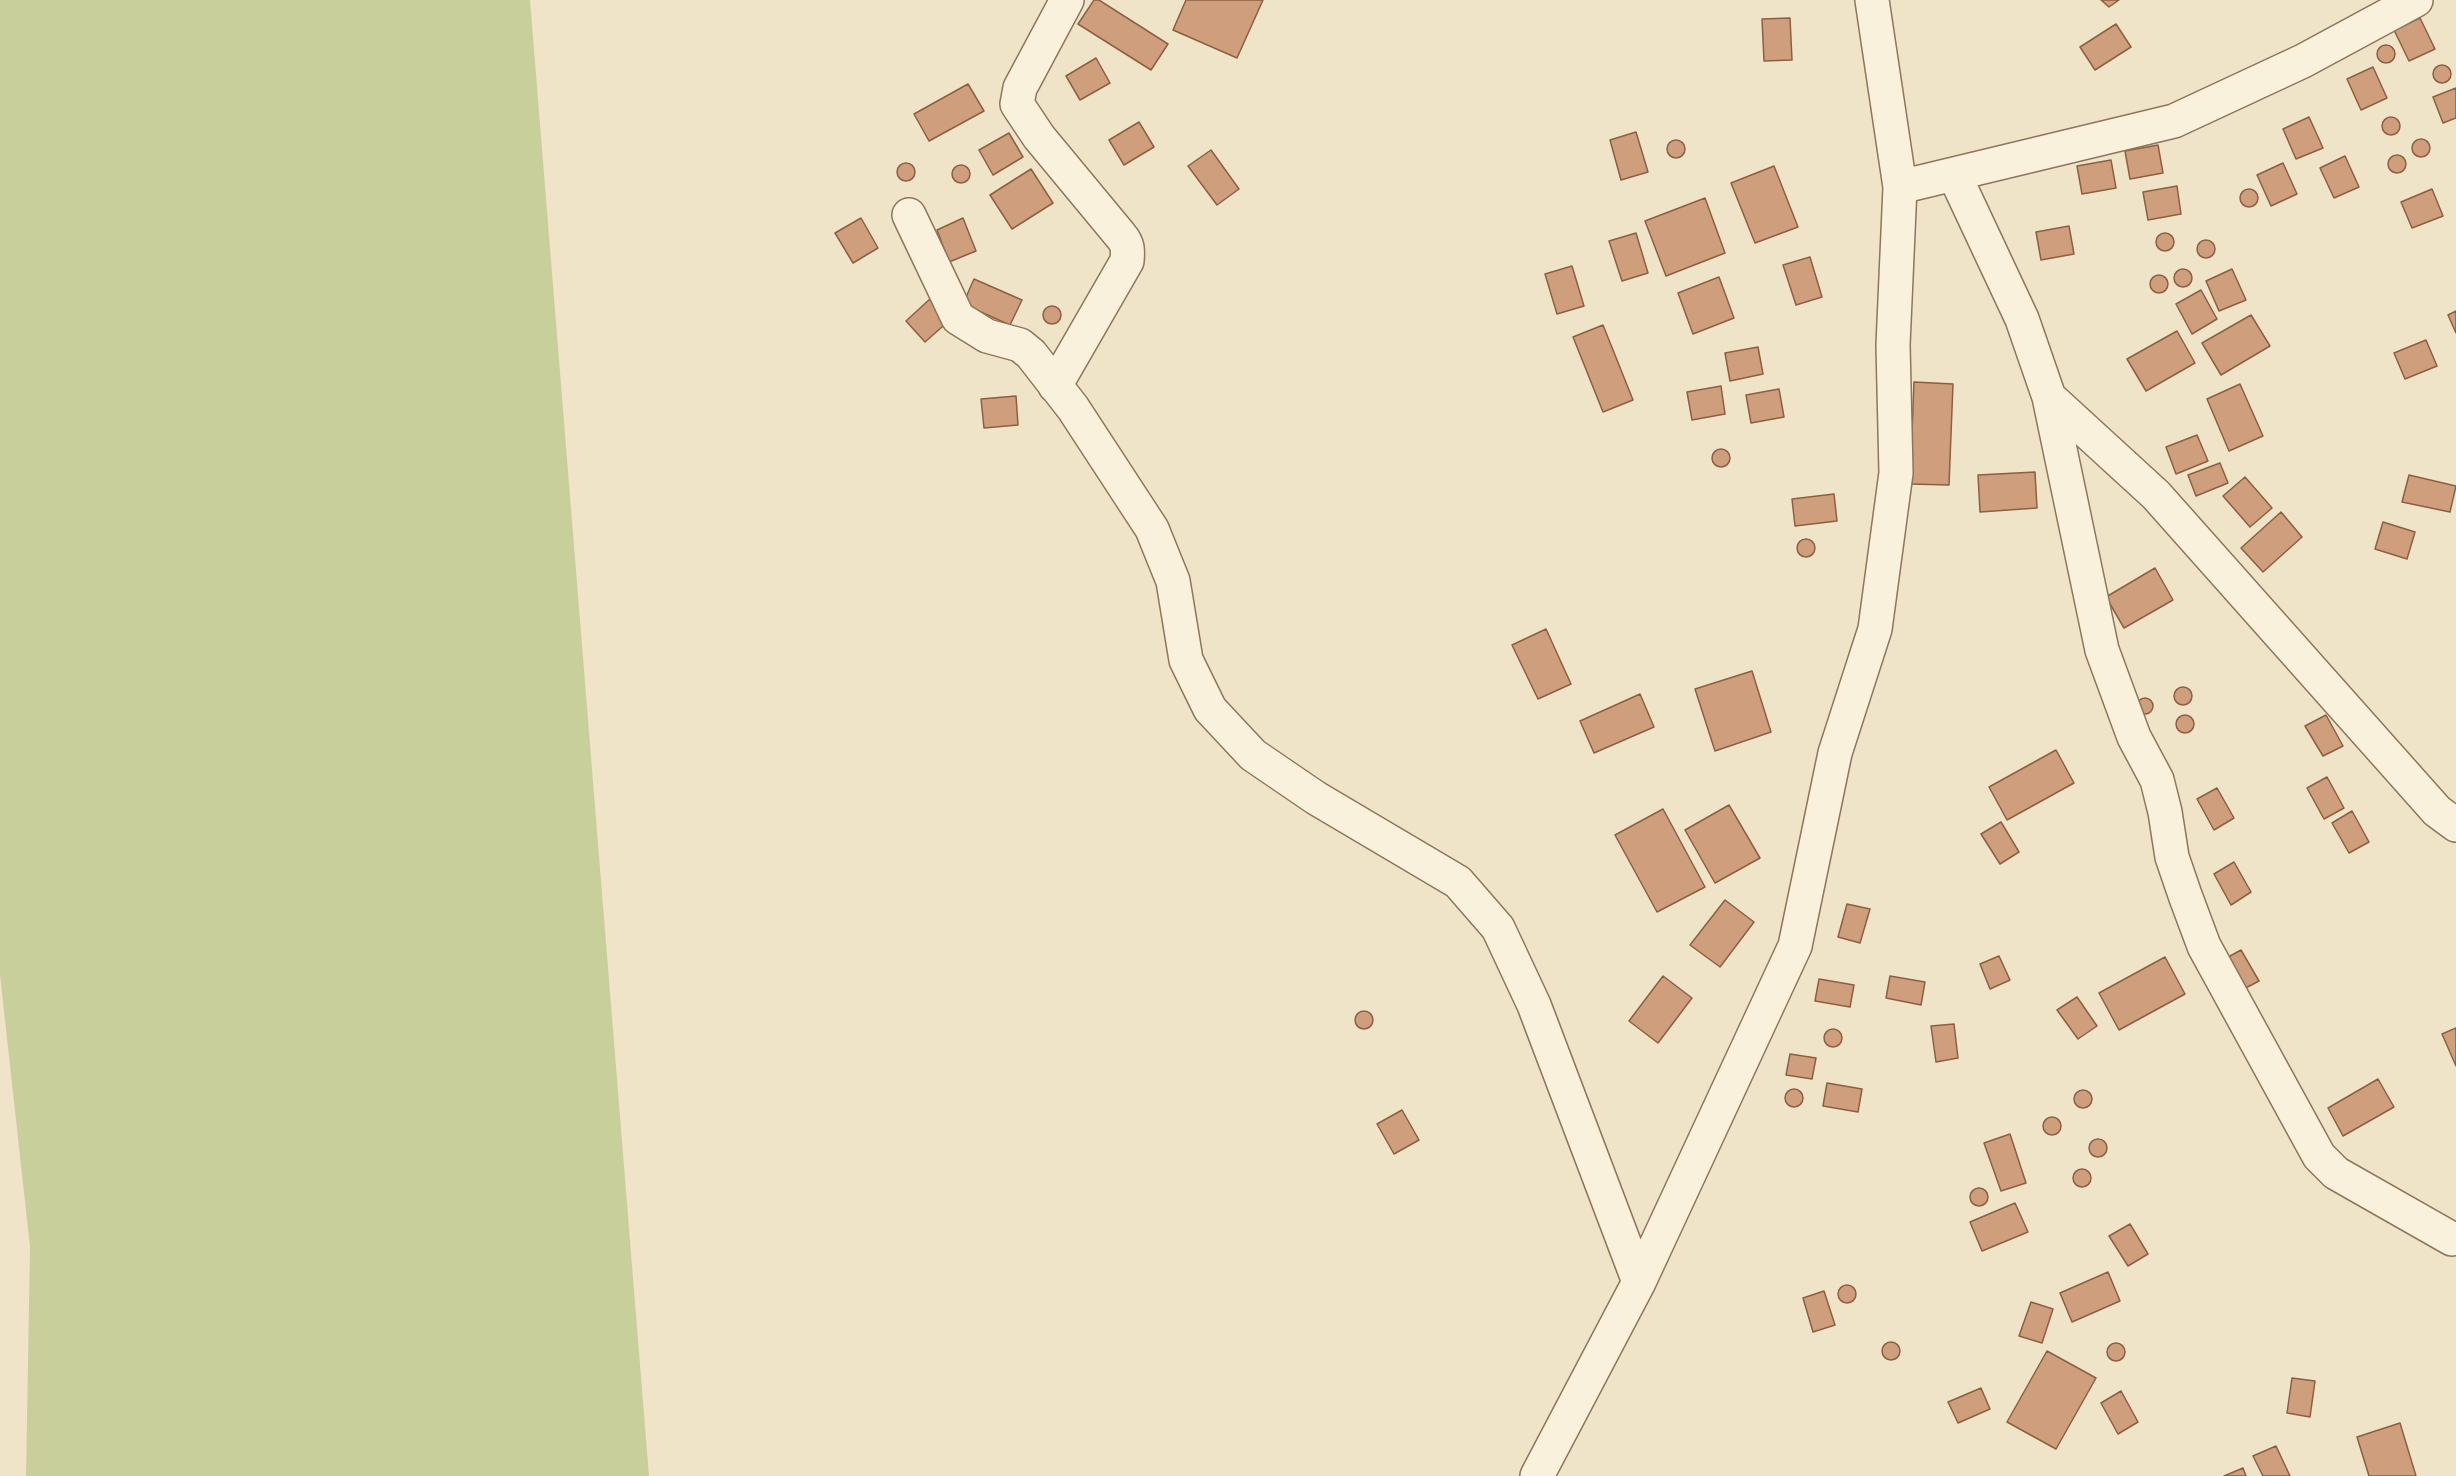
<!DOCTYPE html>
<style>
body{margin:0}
canvas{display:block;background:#f0e4c8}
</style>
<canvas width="2456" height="1476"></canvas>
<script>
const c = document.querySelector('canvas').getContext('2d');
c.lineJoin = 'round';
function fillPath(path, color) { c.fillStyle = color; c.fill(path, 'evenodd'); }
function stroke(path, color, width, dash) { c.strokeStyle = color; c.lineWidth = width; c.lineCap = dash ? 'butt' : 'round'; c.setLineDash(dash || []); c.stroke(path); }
fillPath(new Path2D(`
 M0,0H530L649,1476H26L30,1247L0,975Z`), '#c9cf9b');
const building = new Path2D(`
 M1094,0H1099L1168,44L1151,70L1078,24Z
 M1186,0H1263L1237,58L1173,30Z
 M2101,0H2119L2109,7Z
 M1790,18L1792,60L1764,61L1762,19Z
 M2420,18L2435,49L2409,61L2394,30Z
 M2116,24L2131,47L2095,70L2080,47Z
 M2377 54a9 9 0 1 1 18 0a9 9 0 1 1-18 0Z
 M1096,58L1110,83L1080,100L1066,76Z
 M2433 74a9 9 0 1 1 18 0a9 9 0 1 1-18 0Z
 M2373,67L2387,98L2361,110L2347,79Z
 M968,84L984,111L929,141L914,114Z
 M2456,88V118L2443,123L2433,97Z
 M2309,117L2323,148L2296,159L2283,129Z
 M2382 126a9 9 0 1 1 18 0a9 9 0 1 1-18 0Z
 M1139,122L1154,147L1124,165L1109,140Z
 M1636,132L1648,172L1621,180L1610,140Z
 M1009,133L1023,157L993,175L979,150Z
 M2412 148a9 9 0 1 1 18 0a9 9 0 1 1-18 0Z
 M1667 149a9 9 0 1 1 18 0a9 9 0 1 1-18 0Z
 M2158,145L2163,173L2130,179L2125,151Z
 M1211,150L1239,189L1217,205L1188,166Z
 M2388 164a9 9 0 1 1 18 0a9 9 0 1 1-18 0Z
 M2345,156L2359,187L2334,198L2320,168Z
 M2111,160L2116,188L2082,194L2077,166Z
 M2283,163L2297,194L2271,206L2257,175Z
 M897 172a9 9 0 1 1 18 0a9 9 0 1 1-18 0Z
 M952 174a9 9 0 1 1 18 0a9 9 0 1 1-18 0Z
 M1774,166L1798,227L1755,243L1731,183Z
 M1031,169L1053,203L1012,229L990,195Z
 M2177,186L2181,214L2148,220L2143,192Z
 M2240 198a9 9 0 1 1 18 0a9 9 0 1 1-18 0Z
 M2432,189L2443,216L2412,228L2401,202Z
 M1705,198L1725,253L1666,276L1645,221Z
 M861,218L878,248L853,263L835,233Z
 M963,218L976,251L949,262L937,230Z
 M2069,226L2074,254L2041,260L2036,232Z
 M1636,233L1648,273L1622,281L1609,241Z
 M2156 242a9 9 0 1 1 18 0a9 9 0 1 1-18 0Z
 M2197 249a9 9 0 1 1 18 0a9 9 0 1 1-18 0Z
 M1810,257L1822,297L1796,305L1783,265Z
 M1572,266L1584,306L1557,314L1545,274Z
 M2232,269L2246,300L2219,311L2206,281Z
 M2174 278a9 9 0 1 1 18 0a9 9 0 1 1-18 0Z
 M2150 284a9 9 0 1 1 18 0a9 9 0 1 1-18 0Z
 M1719,277L1734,318L1693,334L1678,293Z
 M974,279L1022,300L1010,325L963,304Z
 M2201,290L2217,319L2192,334L2176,304Z
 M931,298L951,319L925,342L906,321Z
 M1043 315a9 9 0 1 1 18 0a9 9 0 1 1-18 0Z
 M2456,311V333L2448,315Z
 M2251,315L2270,346L2221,375L2202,343Z
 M1603,325L1633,400L1603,412L1573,337Z
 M2177,331L2195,363L2146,391L2127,359Z
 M2426,340L2437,366L2405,379L2394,353Z
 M1758,347L1763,374L1730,381L1725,353Z
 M1914,382L1953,384L1949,485L1910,484Z
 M2240,384L2263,436L2229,451L2207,399Z
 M1721,386L1725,414L1692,420L1687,392Z
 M1779,389L1784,417L1751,423L1746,395Z
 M1016,396L1018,425L984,428L981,399Z
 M2197,435L2208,461L2176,474L2166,447Z
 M1712 458a9 9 0 1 1 18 0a9 9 0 1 1-18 0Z
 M2220,463L2228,483L2196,496L2188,475Z
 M2035,472L2037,508L1980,512L1978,475Z
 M2409,475L2456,486L2450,512L2402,502Z
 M2245,477L2272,508L2250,527L2223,496Z
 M1834,494L1837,521L1795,526L1792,499Z
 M2281,512L2302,537L2263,572L2241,548Z
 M2383,522L2415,532L2407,559L2375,549Z
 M1797 548a9 9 0 1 1 18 0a9 9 0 1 1-18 0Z
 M2155,568L2173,600L2124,628L2106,597Z
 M1546,629L1571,684L1538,699L1512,645Z
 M1752,671L1771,732L1715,751L1695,689Z
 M2174 696a9 9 0 1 1 18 0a9 9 0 1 1-18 0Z
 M1640,694L1654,727L1594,753L1580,721Z
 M2137 706a8 8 0 1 1 16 0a8 8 0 1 1-16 0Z
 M2326,715L2343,746L2323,756L2305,726Z
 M2176 724a9 9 0 1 1 18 0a9 9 0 1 1-18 0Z
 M2056,750L2074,783L2007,820L1989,787Z
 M2327,777L2344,808L2324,819L2307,788Z
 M2217,788L2234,818L2214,830L2197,799Z
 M1729,805L1760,858L1715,883L1685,830Z
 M1663,809L1705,887L1657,912L1615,835Z
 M2352,811L2369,842L2349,853L2332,823Z
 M2001,822L2019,852L2000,864L1981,834Z
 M2234,862L2251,892L2231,905L2214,874Z
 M1725,900L1754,922L1720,967L1690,945Z
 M1847,904L1870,909L1860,943L1838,937Z
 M2241,950L2259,981L2238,992L2221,961Z
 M1999,956L2010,980L1990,989L1980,964Z
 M2165,957L2185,994L2119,1030L2099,993Z
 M1663,976L1692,998L1658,1043L1629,1021Z
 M1890,976L1925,982L1921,1005L1886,998Z
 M1819,979L1854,985L1850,1007L1815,1001Z
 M2077,997L2097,1026L2078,1039L2057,1010Z
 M1355 1020a9 9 0 1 1 18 0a9 9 0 1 1-18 0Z
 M1954,1024L1958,1058L1936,1062L1931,1026Z
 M2456,1028V1066L2442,1034Z
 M1824 1038a9 9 0 1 1 18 0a9 9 0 1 1-18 0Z
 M1790,1054L1816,1058L1812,1079L1786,1075Z
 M2378,1079L2394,1107L2343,1136L2328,1108Z
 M1827,1083L1862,1089L1858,1112L1823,1106Z
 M1785 1098a9 9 0 1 1 18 0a9 9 0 1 1-18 0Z
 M2074 1099a9 9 0 1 1 18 0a9 9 0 1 1-18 0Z
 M1402,1110L1419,1140L1394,1154L1377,1124Z
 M2043 1126a9 9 0 1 1 18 0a9 9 0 1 1-18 0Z
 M2010,1134L2026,1183L2001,1191L1984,1143Z
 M2089 1148a9 9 0 1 1 18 0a9 9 0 1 1-18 0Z
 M2073 1178a9 9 0 1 1 18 0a9 9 0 1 1-18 0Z
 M1970 1197a9 9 0 1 1 18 0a9 9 0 1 1-18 0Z
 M2015,1203L2028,1232L1982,1251L1970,1222Z
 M2130,1224L2148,1254L2128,1266L2109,1236Z
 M2108,1272L2120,1301L2072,1322L2060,1293Z
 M1838 1294a9 9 0 1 1 18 0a9 9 0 1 1-18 0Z
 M1824,1291L1835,1325L1813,1332L1803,1298Z
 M2031,1302L2053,1309L2042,1343L2019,1336Z
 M1882 1351a9 9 0 1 1 18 0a9 9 0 1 1-18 0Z
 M2107 1352a9 9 0 1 1 18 0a9 9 0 1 1-18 0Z
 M2047,1351L2096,1378L2056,1449L2007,1422Z
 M2292,1378L2315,1381L2310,1417L2287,1413Z
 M1981,1388L1990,1409L1958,1423L1948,1402Z
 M2121,1391L2138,1422L2118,1434L2101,1403Z
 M2400,1423L2416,1476H2369L2357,1437Z
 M2276,1446L2290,1476H2263L2253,1456Z
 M2243,1468L2246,1476H2224Z`);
fillPath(building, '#cf9f7d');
stroke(building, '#8d5f41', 1.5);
const minor = new Path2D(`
 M1954,174L2022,319L2049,397L2156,495L2437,811L2456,825
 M1900,187L2174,121L2303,61L2416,0
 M909,215L958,318L987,336L1020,345L1031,354L1073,408L1152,529L1173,581L1186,660L1210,709L1253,755L1316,798L1458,882L1498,928L1534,1005L1639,1282
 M1055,386L1127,261C1128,250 1128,244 1121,236L1039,137L1017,104L1020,88L1067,0
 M2049,397L2102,650L2134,737L2157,780L2165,812L2172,857L2185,895L2204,946L2319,1156L2336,1173L2452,1239
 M1537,1476L1639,1282L1795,946L1835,753L1875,629L1896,473L1893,345L1900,187L1872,0`);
stroke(minor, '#8d765c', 36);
stroke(minor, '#faf1dc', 33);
</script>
